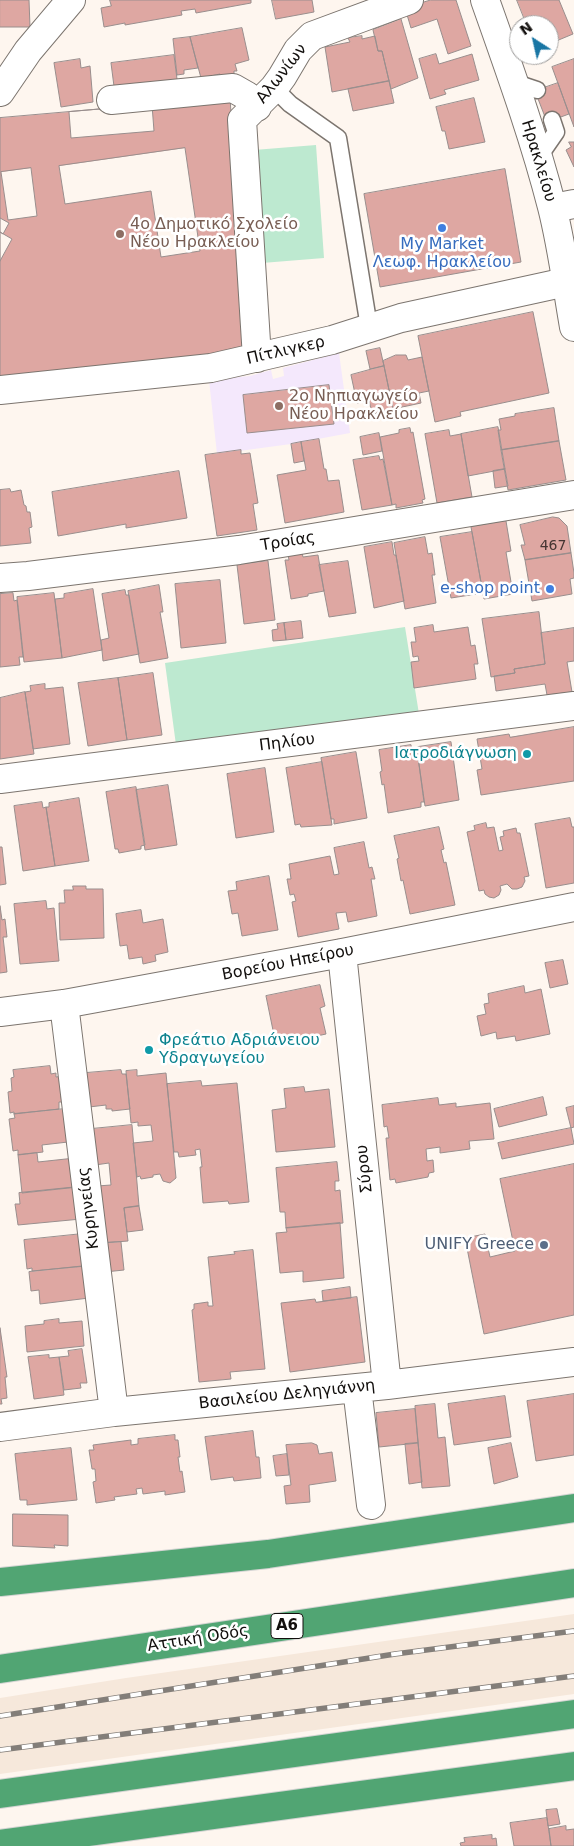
<!DOCTYPE html>
<meta charset="utf-8">
<style>
body{margin:0}
#map{position:relative;width:574px;height:1846px;overflow:hidden;background:#fef6ef;font-family:"DejaVu Sans",sans-serif}
canvas{display:block}
.north{position:absolute;left:509px;top:15px;width:50px;height:50px;box-sizing:border-box;background:#fff;border:1px solid #a09f9e;border-radius:50%;rotate:325deg;font-size:14px;font-weight:700;line-height:20px;text-align:center;color:#120f0d}
.north::after{content:'';display:block;margin:auto;width:18px;height:22px;background:#1976a4;clip-path:polygon(50% 0,100% 100%,50% 72%,0 100%)}
</style>
<div id="map">
<canvas width="574" height="1846"></canvas>
<div class="north">N</div>
</div>
<script>
const c = document.querySelector('canvas').getContext('2d');
c.lineJoin = 'round';
function fillPath(path, color) { c.fillStyle = color; c.fill(path, 'evenodd'); }
function stroke(path, color, width, dash) { c.strokeStyle = color; c.lineWidth = width; c.lineCap = dash ? 'butt' : 'round'; c.setLineDash(dash || []); c.stroke(path); }
function drawText(font, color, halo, rows, align = 'center') {
  c.font = font + ' "DejaVu Sans",sans-serif'; c.lineWidth = 5; c.setLineDash([]); c.textBaseline = 'middle'; c.strokeStyle = halo; c.fillStyle = color; for (const [text, x, y, turn = 0] of rows) {
    c.save(); c.translate(x, y); c.rotate((+turn || 0) * Math.PI / 180); c.textAlign = isNaN(turn) ? turn : align; if (halo) c.strokeText(text, 0, 0); c.fillText(text, 0, 0); c.restore();
  }
}
fillPath(new Path2D(`
 M574,1614V1694L0,1774V1698L126,1678Z`), '#f6e8db');
fillPath(new Path2D(`
 M339,353L350,433L291,444L217,454L209,380L250,376L271,370L273,379L284,376L283,368Z`), '#f4e8fc');
fillPath(new Path2D(`
 M316,145L324,258L262,263L254,150Z
 M405,627L419,714L176,745L165,663Z`), '#bde9d0');
const building = new Path2D(`
 M0,0H29L30,27H0Z
 M110,0H251V3L196,13L195,9L181,11L182,15L125,25V23L104,27L101,8L111,6Z
 M272,0H312L314,12L276,19Z
 M431,0H456L471,46L448,54L437,19L411,28L405,8Z
 M517,0H559L573,34L549,44V25H527Z
 M401,19L418,78L391,89L382,51H378L373,30Z
 M242,28L249,60L235,64L237,71H234V75L220,79V74L201,78L190,37Z
 M362,36V39L375,36L378,51H382L389,81L332,92L325,47L350,42L348,38Z
 M190,37L198,68L184,70V74L177,75L173,39Z
 M436,54L439,64L472,54L479,80L444,90L446,94L430,99L419,59Z
 M174,55L178,87L115,94L111,63Z
 M80,59L81,68L90,66L93,102L61,107L54,63Z
 M574,59V127L552,67Z
 M389,81L394,103L353,111L348,89Z
 M558,83L569,114L547,122L535,91Z
 M230,98L247,351L0,379V118Z
 M474,98L485,142L449,149L445,131H442L436,107Z
 M152,105L154,131L71,138L69,112Z
 M569,142H574V167L566,150L571,147Z
 M185,148L200,251L161,257L151,191L65,204L59,166Z
 M31,168L37,216L8,220L1,172Z
 M505,169L521,262L380,287L364,194Z
 M0,218L9,223L3,234L0,232Z
 M0,232L12,239L0,261Z
 M533,312L549,393L460,412L461,416L435,422L418,336Z
 M380,348L384,366L370,369L366,351Z
 M396,355H406L408,360L422,357L429,391L419,393L421,403L393,409L383,361Z
 M384,366L393,409L372,414L369,400L357,403L351,375Z
 M329,385L334,424L247,433L243,395Z
 M554,408L559,441L501,450L498,430H501L499,419L515,416V414Z
 M498,427L505,469L468,476L461,434Z
 M410,428L411,433L413,432L425,499L422,500L423,503L396,508V504L392,505L380,437L399,433V430Z
 M449,430L450,436L461,434L472,497L437,503L425,434Z
 M379,433L382,451L363,455L360,437Z
 M319,439L324,469H326L328,481L339,480L344,512L285,523L277,475L306,470L301,442Z
 M559,441L566,480L508,490L501,450Z
 M301,442L304,461L294,463L291,444Z
 M241,450V454L250,453L258,503L253,504L257,530L217,536L205,455Z
 M379,456L380,460L383,459L392,505L362,510L353,460Z
 M505,469L508,486L495,488L493,471Z
 M179,471L187,518L126,528V524L58,536L52,492Z
 M10,489L11,492L21,490L24,505L26,506L27,512H30L32,527L29,528L31,543L0,546V490Z
 M553,517L559,518L567,526L571,553L525,560L521,545H525L520,525Z
 M506,521L511,551L506,552L513,594L484,599L471,527Z
 M472,532L483,593L451,598L440,537Z
 M425,537L428,554L432,553L435,575H432L436,603L405,609L394,543Z
 M392,542L394,555H396L404,601L374,608L364,547Z
 M302,553L303,557L318,555L324,591L308,594V596L291,599L285,560H289L288,555Z
 M571,553L574,573V578L570,579L572,594L532,601L525,560Z
 M268,561L275,620L244,624L237,565Z
 M348,561L356,613L329,617L319,565Z
 M220,580L226,643L181,648L175,584Z
 M159,585L163,612H160L168,658L140,663L128,591Z
 M93,589L102,650L62,658L55,599L64,598V594Z
 M125,590L126,595H129L139,654L103,661L101,640L109,638L102,594Z
 M13,593L14,601L17,600L23,657H19L20,665L0,667V594Z
 M54,593L62,658L24,662L17,597Z
 M539,612L545,664L514,669L515,673L491,677L482,619Z
 M301,621L303,638L286,640L284,623Z
 M284,623L286,640L273,641L272,630L278,629L277,624Z
 M433,625L434,632L468,627L471,646L475,645L478,664H474L476,679L414,688L411,662L419,661L418,656L413,657L411,642H416L414,628Z
 M574,628V661L567,662L572,692L547,695L545,684L496,691L494,676L515,673L514,669L545,664L541,633Z
 M153,673L162,735L127,740L118,678Z
 M118,678L127,740L88,746L78,683Z
 M45,684V689L63,687L70,744L33,749L25,692L31,691L30,686Z
 M25,692L34,754L0,759V698Z
 M574,727V781L481,795L477,770L482,769L477,739L509,734L510,737Z
 M451,742L459,800L425,806L417,750H419L418,747Z
 M411,745L412,751L417,750L424,802H421V807L388,813L384,784L382,785L380,772L382,771L379,750Z
 M356,752L367,818L334,824V819H331L321,758Z
 M322,762L332,825L301,827L300,824L295,825L286,768Z
 M265,768L274,832L236,838L227,774Z
 M168,785L177,845L145,850L136,790Z
 M136,787L145,845L141,846V849L119,853L118,849H115L106,792Z
 M79,798L89,861L55,866L46,807H49V803Z
 M42,802L43,808L46,807L55,866L23,871L14,806Z
 M570,818L572,827H574V883L546,888L535,824Z
 M486,823L487,828L494,827L499,851L503,850L500,837L504,836L503,831L516,828L517,833H520L529,876L524,877L525,881L522,887L517,889H512L507,884L500,886L501,890L499,895L494,898L489,897L485,894L484,890L479,891L467,832L475,830L474,826Z
 M439,827L444,849L441,850L444,863L446,862L455,905L410,914L403,880L401,881L397,859L399,858L394,836Z
 M364,842L369,868L372,867L375,879H371L377,916L348,922L346,912L336,913L339,929L298,937L292,902L296,901L294,894L290,895L287,879H291L289,864L330,856L334,875L339,874L334,848Z
 M0,847H2L6,884L0,885Z
 M269,876L278,930L242,936L238,913L232,914L228,891L237,890L236,882Z
 M73,886H86V889H103L104,938L60,940L59,903H65L64,890H73Z
 M46,901L47,909L54,908L59,961L20,964L14,904Z
 M0,906L2,920L5,919L7,937H3L7,972L0,973Z
 M141,910L143,923L163,919L168,952L155,955L156,961L143,964L142,957L129,959L127,945L120,946L116,914Z
 M563,960L568,984L550,988L545,963Z
 M320,985L325,1006L320,1008L326,1034L276,1045L266,996Z
 M524,986L525,993L541,989L550,1034L516,1041L515,1036L497,1039L496,1032L481,1036L477,1016L486,1014L484,1004L489,1003L488,994Z
 M50,1066L51,1074L56,1073V1077L63,1076L65,1095L61,1096L62,1102H59V1109L14,1114V1112L10,1113L8,1092L12,1091L11,1078L14,1077L13,1070Z
 M121,1070L122,1074H126L130,1109L112,1111V1109H106V1105L89,1107L86,1073Z
 M137,1070V1076L166,1073L176,1178L170,1183L163,1181L160,1174L153,1175V1177L141,1179L140,1176L137,1177L133,1143L153,1141L151,1125L138,1126V1122L131,1123L126,1071Z
 M201,1081L202,1086L237,1083L249,1202L229,1204L228,1201L203,1203L200,1167H202L200,1149L195,1150L196,1155L179,1157L178,1152H174L167,1084Z
 M304,1087L305,1092L329,1089L335,1147L276,1152L272,1110L286,1108L284,1089Z
 M543,1097L547,1115L499,1127L494,1109Z
 M438,1098L439,1105L456,1103V1107L490,1103L494,1139L469,1141L470,1149L440,1153V1147L426,1149L427,1161L433,1160L434,1172L429,1173L428,1177L396,1183L395,1179L390,1180L386,1138H389L387,1126L384,1127L382,1105Z
 M574,1106V1127L571,1128L566,1108Z
 M65,1109L68,1142L42,1145L43,1152L18,1155V1150L13,1151L9,1119L15,1118L14,1114Z
 M132,1125L139,1206L124,1208L128,1241L102,1243L97,1186L111,1185L109,1163L95,1165L91,1129Z
 M571,1128L574,1144L502,1159L498,1143Z
 M37,1153L38,1162L75,1158L78,1187L22,1193L18,1155Z
 M337,1162L339,1181H335V1191L340,1190L343,1223L286,1228L285,1212H280L276,1168Z
 M574,1164V1315L484,1334L465,1238L485,1234L490,1257L515,1251L500,1179Z
 M78,1187L81,1219L18,1225L15,1204H20L19,1193Z
 M139,1206L143,1230L127,1232L124,1208Z
 M340,1223L344,1278L303,1282V1271L280,1273L276,1233L287,1232L286,1228Z
 M82,1234L86,1266L32,1271V1268L27,1269L24,1240Z
 M121,1242L124,1270L105,1272L102,1243Z
 M253,1250L265,1369L230,1372L231,1379L199,1382L192,1310L194,1309V1304L208,1302V1306H213L208,1257L235,1254L234,1252Z
 M86,1266L89,1298L40,1304L39,1290L31,1291L29,1272Z
 M350,1287L351,1298L323,1301L322,1291Z
 M357,1297L365,1362L290,1372L281,1303L315,1299L316,1302Z
 M59,1319V1323L82,1321L84,1346L27,1352L25,1326L44,1324V1321Z
 M0,1328L7,1377H5L7,1398L1,1399L2,1404H0Z
 M82,1349L87,1383H80L81,1388L64,1390L59,1357L69,1356L68,1351Z
 M49,1355V1358L59,1357L64,1395L34,1399L28,1357Z
 M574,1394V1455L536,1461L527,1401Z
 M505,1396L511,1437L454,1445L448,1404Z
 M435,1404L438,1438L445,1437L450,1486L422,1488L415,1406Z
 M415,1409L418,1443L379,1447L376,1413Z
 M253,1431L256,1457H259L261,1478L234,1481L233,1477L211,1480L205,1437Z
 M175,1435V1440H178L180,1457H178L180,1472L182,1471L185,1492L165,1495V1491L143,1494L142,1488L136,1489L137,1494L114,1497L115,1500L96,1503L93,1482L96,1481L95,1469H92L89,1450H94L93,1445L131,1440V1445L138,1444V1439Z
 M312,1443L317,1445L319,1454L332,1452L336,1481L309,1485L310,1502L286,1504L284,1486L291,1485L286,1445Z
 M418,1443L422,1482L409,1484L405,1444Z
 M511,1443L518,1477L494,1484L488,1448Z
 M71,1448L77,1500L27,1505V1500H20L15,1454Z
 M287,1454L289,1475L276,1476L273,1456Z
 M13,1514L68,1515V1546L54,1545L55,1548L13,1546Z
 M557,1809L560,1824L548,1826L546,1810Z
 M547,1818L551,1846H514L510,1823Z
 M566,1826V1830L574,1829V1846H551L549,1829Z
 M492,1835V1839L496,1838L497,1846H461L460,1843L465,1842L464,1838Z`);
fillPath(building, '#dea7a2');
stroke(building, '#998e8d', 1);
const lane = new Path2D(`
 M513,82L537,90
 M274,88L290,104L338,138L369,327
 M538,158L556,132L552,120`);
const street = new Path2D(`
 M0,92L28,51L71,0
 M111,100L233,88L247,96L257,107
 M553,208L574,204
 M257,358L242,120L274,88L282,77L298,50L312,36L409,0
 M0,390L211,368L332,340L401,318L566,282
 M0,578L28,576L239,550L574,495
 M0,779L574,706
 M342,953L387,1385
 M64,1004L114,1412
 M0,1012L64,1004L342,953L574,907
 M357,1388L371,1505
 M0,1427L114,1412L387,1385L574,1362`);
const secondary = new Path2D(`
 M485,0C509,68 534,137 552,207C562,246 567,287 574,327`);
const highway = new Path2D(`
 M0,1582L268,1554L574,1508
 M0,1669L574,1583
 M0,1794L574,1714
 M0,1844L574,1766`);
stroke(lane, '#7c756f', 19);
stroke(street, '#7c756f', 30);
stroke(secondary, '#7c756f', 30);
stroke(highway, '#d4d4d3', 30);
stroke(lane, '#fff', 16);
stroke(street, '#fff', 28);
stroke(secondary, '#fff', 28);
stroke(highway, '#51a573', 28);
const rail = new Path2D(`
 M0,1716L395,1654L574,1631
 M0,1750L574,1676`);
stroke(rail, '#837e79', 5.5);
stroke(rail, '#fff', 4, [11]);
for (const [x, y, r, color] of [
 [442,228,5,"#3f7fe0"],
 [120,234,5,"#8d6e63"],
 [279,406,5,"#8d6e63"],
 [550,589,5,"#3f7fe0"],
 [527,754,5,"#0f9aa8"],
 [149,1050,5,"#0f9aa8"],
 [544,1245,5,"#5c6f8a"]
]) { const dot = new Path2D(); dot.arc(x, y, r, 0, 2 * Math.PI); c.fillStyle = color; c.fill(dot); stroke(dot, '#fff', 2); }
drawText('14px', '#453532', null, [
 ["467",553,546]
]);
for (const [x, y, w] of [
 [287,1626,32]
]) { const box = new Path2D(); box.roundRect(x - w / 2, y - 12.5, w, 25, 4); c.fillStyle = '#fff'; c.fill(box); stroke(box, '#120f0d', 1); }
drawText('bold 15px', '#120f0d', null, [
 ["Α6",287,1626]
]);
drawText('16px', '#120f0d', '#fff', [
 ["Αλωνίων",282,74,-52],
 ["Ηρακλείου",538,161,73],
 ["Πίτλιγκερ",286,351,-13],
 ["Τροίας",288,542,-9],
 ["Πηλίου",287,743,-7],
 ["Βορείου Ηπείρου",288,963,-11],
 ["Σύρου",365,1169,-96],
 ["Κυρηνείας",89,1208,-97],
 ["Βασιλείου Δεληγιάννη",287,1395,-6],
 ["Αττική Οδός",198,1639,-9]
]);
drawText('16px', '#785e54', '#fff', [
 ["4ο Δημοτικό Σχολείο",130,225],
 ["Νέου Ηρακλείου",130,243],
 ["2ο Νηπιαγωγείο",289,397],
 ["Νέου Ηρακλείου",289,415]
], 'left');
drawText('16px', '#366cbe', '#fff', [
 ["My Market",442,245],
 ["Λεωφ. Ηρακλείου",442,263],
 ["e-shop point",540,589,"right"]
]);
drawText('16px', '#0d838f', '#fff', [
 ["Ιατροδιάγνωση",517,754],
 ["Φρεάτιο Αδριάνειου",159,1041,"left"],
 ["Υδραγωγείου",159,1059,"left"]
], 'right');
drawText('16px', '#4e5e75', '#fff', [
 ["UNIFY Greece",534,1245]
], 'right');
</script>
